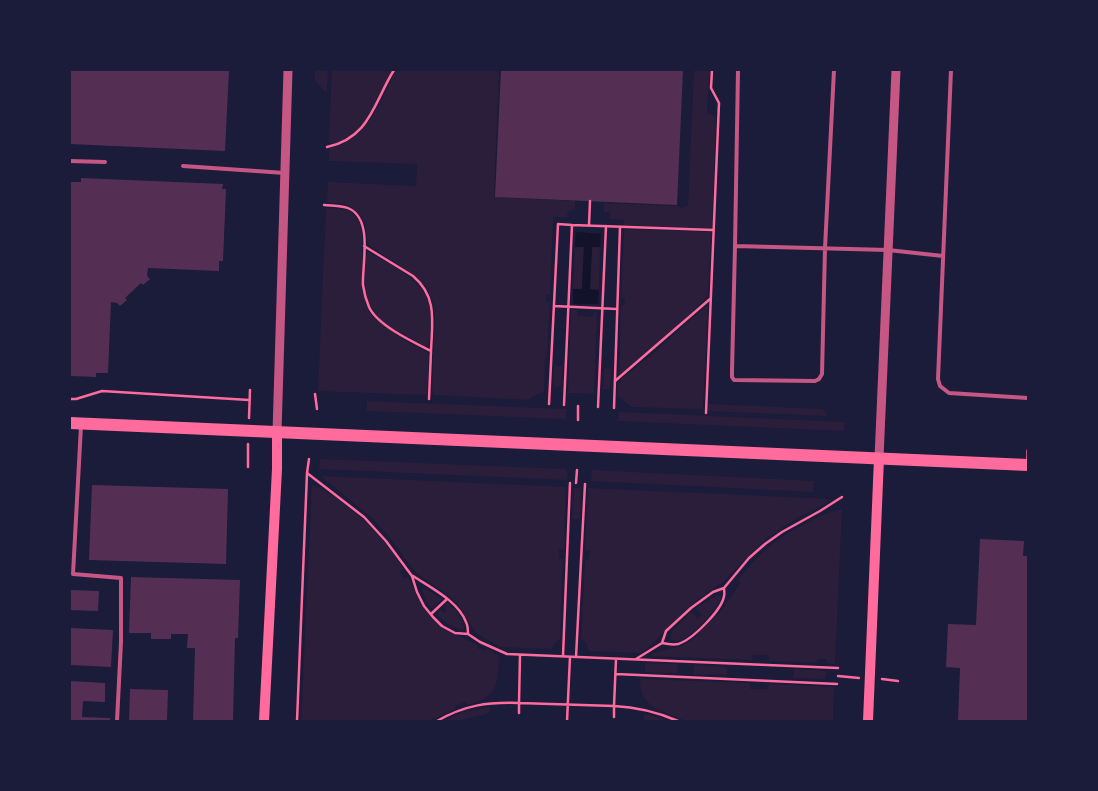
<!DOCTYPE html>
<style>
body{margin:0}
#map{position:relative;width:1098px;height:791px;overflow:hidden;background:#1b1b3a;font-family:"PT Serif",serif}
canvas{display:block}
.frame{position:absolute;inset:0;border:71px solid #1b1b3a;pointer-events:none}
</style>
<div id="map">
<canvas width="1098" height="791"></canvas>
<div class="frame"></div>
</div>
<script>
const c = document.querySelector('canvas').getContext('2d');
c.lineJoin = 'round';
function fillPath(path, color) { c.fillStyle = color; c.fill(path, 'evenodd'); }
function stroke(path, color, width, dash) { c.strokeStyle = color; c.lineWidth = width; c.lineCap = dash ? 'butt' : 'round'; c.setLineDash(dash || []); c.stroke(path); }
fillPath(new Path2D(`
 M315,70H328L327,91H324L315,80Z
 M332,70H392C381,90 359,147 330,143L329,141Z
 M396,70H499L494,197L575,201V210L568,211L567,217H553L550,295H546V302H550L547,358H545L544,392L530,398L529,400L435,395L433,394L432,390L435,315L432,300L429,292L423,283L418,278L370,246C366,240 367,234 366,227C363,217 356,209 347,205C341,203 333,204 327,202L328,182L416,186L417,164L329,161V150L330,148C367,142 381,99 396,70Z
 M694,70H710L707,112L716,117L712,227L710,229L624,225V220L610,219V212H604V203L677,206L682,208L688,206Z
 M328,208L348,210L356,217L359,222L362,235V284L366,305L369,312L375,318L404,340L427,352L429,358L427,393L424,395L318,391L326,209Z
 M624,229L709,232L711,235L708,294L705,299L685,319L619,376L621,305H625V298H621Z
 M575,247H584L582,289H573Z
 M592,247H600L599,290H590Z
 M368,253H371C393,267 426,280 430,309C432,320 430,333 429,344L427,346H424C408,336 383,325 373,310C366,301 365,286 365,275C365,268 364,258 368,253Z
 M705,307H708L703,409L632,407L618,396V383H620L621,379L656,351Z
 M571,309L577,310V316L593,317L594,311L597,312L594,394L568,393Z
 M554,366H562L561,387L554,386Z
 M604,368L611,369L610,389H603Z
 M367,401L566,409V419L367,411Z
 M708,404L821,409L825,411L827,416L708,411Z
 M619,412L845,422L844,431L618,421Z
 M320,459L565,469L568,472L567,480L319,469Z
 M592,470L814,481L813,492L591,481Z
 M321,476L566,487L564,549H559V558L563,559L560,639L555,643L552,649L500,647L476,633L457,603L445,593L418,574L412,568L388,535L372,518Z
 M312,485C325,489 335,497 345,505C368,523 389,543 403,569L400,571L404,578L408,577C412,585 415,593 420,601C435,628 452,633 478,645L477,648L485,651L486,648L499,656C498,685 498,698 467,705L465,702L455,706V709L429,721H301Z
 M574,488H581L580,519H572Z
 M588,488L831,499L822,506L795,519L767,538L752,552L722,583L697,600L684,611L648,648L640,653L589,651L586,642L581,639L585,560L589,559L590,550H585Z
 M842,509L835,664L827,663L826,659H818L817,663L769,661V655H752V660L651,656L653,653L682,646L692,640L721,611L741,582L738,580C760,552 778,537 810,521C820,516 831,511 842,509Z
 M424,588L442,599L432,609L427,602L422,590Z
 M717,595L721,596C719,609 696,631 685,638C681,640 678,641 674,641L670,638L672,631L691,612L698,619L702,615L696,608Z
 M447,602C455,610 464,618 464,629L462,630L448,624L436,614L441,610L444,613L446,610L443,607Z
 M645,663L678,664L677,673L645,672Z
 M694,665L727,667V675L694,674Z
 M794,669L826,671L825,679L793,678Z
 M640,679L750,683V689H768L769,684L834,687L833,721H685C663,710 639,709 640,679Z
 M489,707L491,710L490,712L487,714L468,718L460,721H443L463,712Z
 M646,714L670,721H645L643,716Z`), '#2a1e3b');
fillPath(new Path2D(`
 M576,232L601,234L600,247H592L590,289L599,290L598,304H573V289H582L584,247H575Z`), '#12122b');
fillPath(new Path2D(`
 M70,70H229L225,151L70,144Z
 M501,70H683L677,205L495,197Z
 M81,178L223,184L222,189H226L223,261H219V271L148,268L147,276L150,279L143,285L141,283L125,298L127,300L120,306L117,303L111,302L108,373H96V377L70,376V182H81Z
 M92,485L228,489L226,564L89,560Z
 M980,539L1024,541L1023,556H1028V721H958L960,668L946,667L948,624L976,625Z
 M131,577L240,580L238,638H235L233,721H193L195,648H187L188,634H171V639H151V633H129Z
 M70,590L99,591L98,611L70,610Z
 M70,628L113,630L111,667L70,665Z
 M70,681L105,683V702L83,701L82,717L110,718V721H70Z
 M130,689L168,690L167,721H129Z`), '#542f53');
stroke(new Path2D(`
 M327,147C370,138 374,102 394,70
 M324,205C332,206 342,205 350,209C373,221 362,264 363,285C364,292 366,300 369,307C377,325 413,342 431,351L429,399
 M589,225L590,201
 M364,246L413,276C438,297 432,323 431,351
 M554,306L617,309
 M615,381L710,299
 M315,394L317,409
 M70,399H76L102,391L249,400
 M549,404L558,224L572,225
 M564,405L572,225L713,230
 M598,407L606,226
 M614,408L620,227
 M706,413L719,103L711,88L712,70
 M249,418L250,390
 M578,420V406
 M248,467V444
 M307,473L364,517L386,541L412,576L417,592L424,606L433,617L442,626L455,633L468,634L480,642L507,654L838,668
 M576,483L577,470
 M413,576C431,588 458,601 466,622C468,626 468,630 468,634
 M431,614L447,599
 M662,643C667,644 673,645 678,644C692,640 722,610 724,596C725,593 724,591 724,588
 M520,655L519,703L614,706L616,659
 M563,656L570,483
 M576,657L585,484
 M636,659L662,643L666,631L691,608L713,592L724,588L749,558L765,544L782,532L820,511L842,497
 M616,674L837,684
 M838,676L859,678
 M882,679L898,681
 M614,717V706C637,707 657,712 678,721
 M297,721L307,473L309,459
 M437,721C465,705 487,702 519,703V713
 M567,721L570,657`), '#ff6b9d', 2.5);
stroke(new Path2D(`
 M738,70L735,246L888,250L943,256
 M951,70L938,379L940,386L949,393L1028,398
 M70,161L105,162
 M183,166L285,173
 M735,246L732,371V377L734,380L815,381L819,379L822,374L825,248L834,70
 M81,426L73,574L121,578V642L117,721
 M1028,462V451`), '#c65784', 4);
stroke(new Path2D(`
 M277,432L288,70
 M879,458L896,70`), '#c65784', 9);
stroke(new Path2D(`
 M264,721L277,469V432
 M868,721L879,458`), '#ff6b9d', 10);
stroke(new Path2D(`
 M70,423L1028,465`), '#ff6b9d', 12);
</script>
